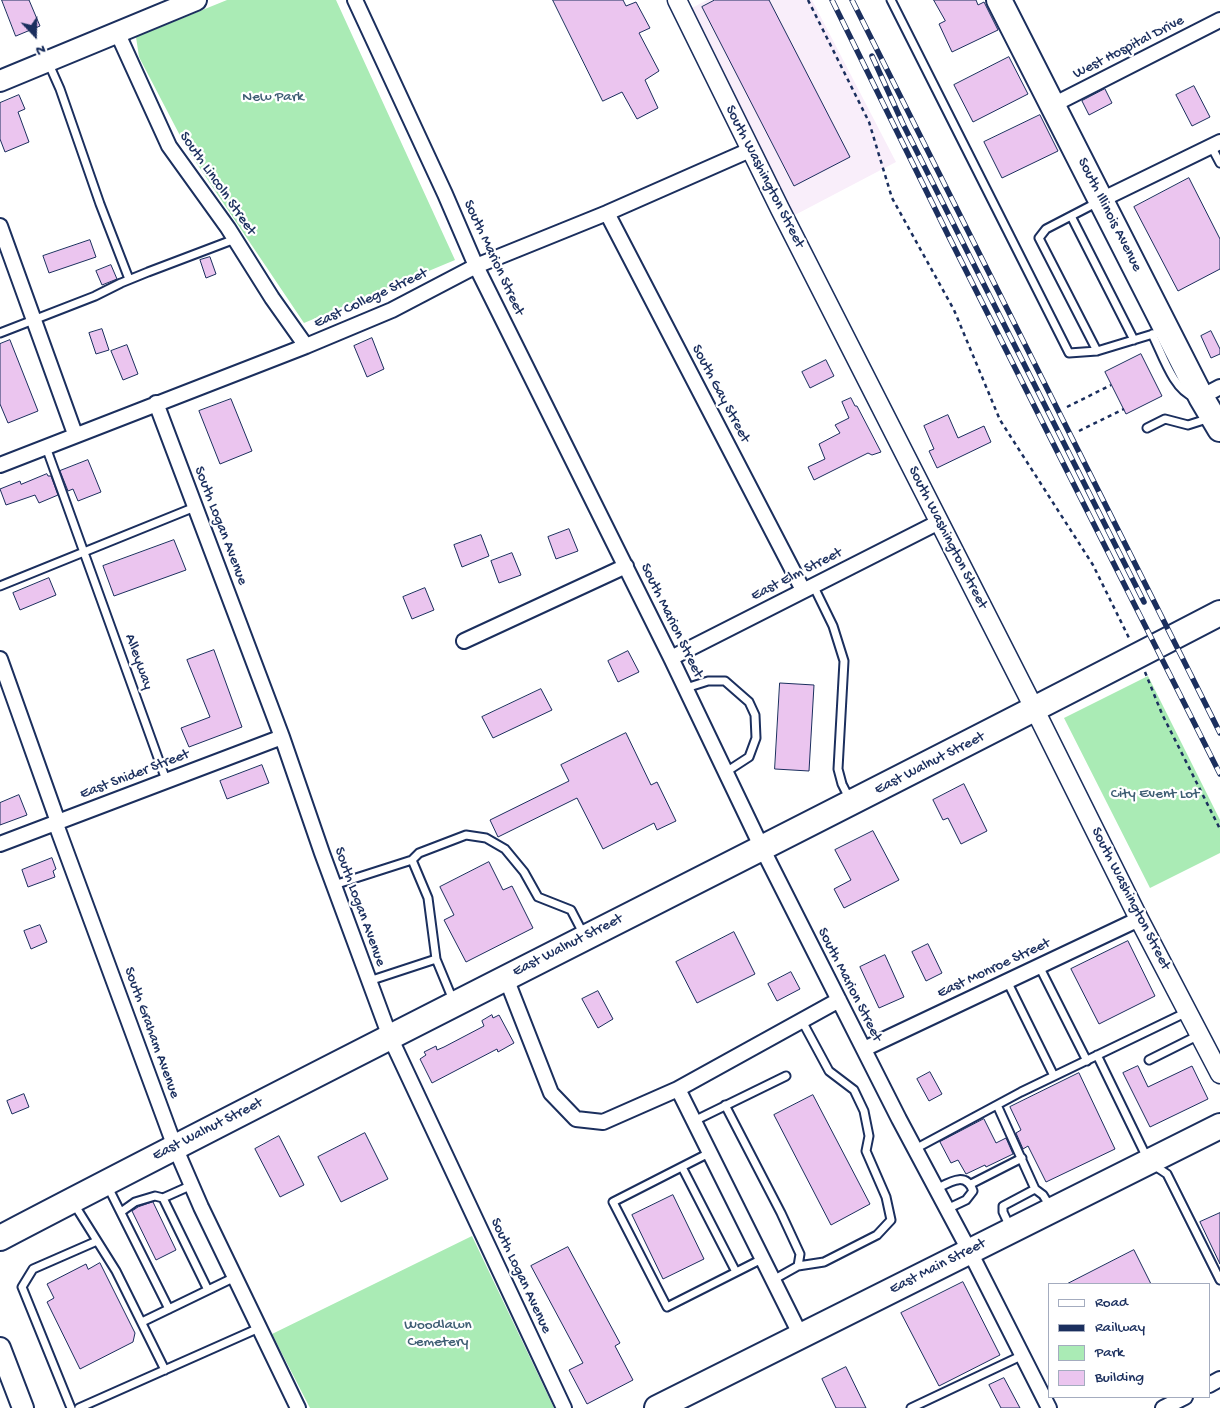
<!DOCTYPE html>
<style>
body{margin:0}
#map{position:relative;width:1220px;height:1408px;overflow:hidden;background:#fff;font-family:"Gochi Hand",sans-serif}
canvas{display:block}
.legend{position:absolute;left:1048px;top:1283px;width:162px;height:115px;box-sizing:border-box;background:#fff;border:1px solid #a4acbf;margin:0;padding:6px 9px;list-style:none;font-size:15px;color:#1b2f5e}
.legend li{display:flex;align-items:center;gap:10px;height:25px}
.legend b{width:25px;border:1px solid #a4acbf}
.north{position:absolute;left:10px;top:10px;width:50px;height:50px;-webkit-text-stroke:4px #fff;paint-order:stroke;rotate:159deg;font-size:14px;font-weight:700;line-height:20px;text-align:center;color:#1b2f5e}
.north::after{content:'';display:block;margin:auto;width:18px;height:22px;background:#1b2f5e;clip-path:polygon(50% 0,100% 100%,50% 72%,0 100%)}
</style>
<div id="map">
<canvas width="1220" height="1408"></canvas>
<ul class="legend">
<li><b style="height:6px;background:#fff"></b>Road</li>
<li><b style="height:6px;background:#1b2f5e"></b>Railway</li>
<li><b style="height:14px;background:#aaebb5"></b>Park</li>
<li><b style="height:14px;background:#ebc5ef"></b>Building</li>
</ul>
<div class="north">N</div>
</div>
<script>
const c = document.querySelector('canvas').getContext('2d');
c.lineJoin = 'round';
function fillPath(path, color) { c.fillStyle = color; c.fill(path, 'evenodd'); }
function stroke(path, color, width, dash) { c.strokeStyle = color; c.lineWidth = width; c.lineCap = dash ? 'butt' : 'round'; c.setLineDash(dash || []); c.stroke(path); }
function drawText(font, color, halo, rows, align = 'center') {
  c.font = font + ' "Gochi Hand",sans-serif'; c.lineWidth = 4.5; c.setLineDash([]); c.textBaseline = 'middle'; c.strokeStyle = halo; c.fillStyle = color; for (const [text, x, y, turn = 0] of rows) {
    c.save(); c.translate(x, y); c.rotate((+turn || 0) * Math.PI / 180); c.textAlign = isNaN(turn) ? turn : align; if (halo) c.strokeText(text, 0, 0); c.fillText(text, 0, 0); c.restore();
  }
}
fillPath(new Path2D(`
 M707,0H812L896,162L793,216L690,9Z`), '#f9eefa');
fillPath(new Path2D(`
 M227,0H336L455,260L304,323L187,149L139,57L136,37Z
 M1148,676L1220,820V853L1150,888L1064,718Z
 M472,1236L554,1408H310L272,1334Z`), '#aaebb5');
const building = new Path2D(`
 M2,0H29L40,26L16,36Z
 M553,0H623L626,6L636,2L650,28L639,33L659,71L645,80L658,108L637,119L622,92L603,101Z
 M715,0H769L850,157L794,186L702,7Z
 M934,0H976L978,5L984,2L998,30L952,52L939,24L945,21Z
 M1009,57L1028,94L973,122L954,85Z
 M1194,86L1210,117L1192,126L1176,95Z
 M1105,89L1112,103L1089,115L1082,101Z
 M19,95L25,109L18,112L29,142L5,152L0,139V103Z
 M1040,115L1058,151L1002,178L984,142Z
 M1189,178L1220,239V269L1178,291L1134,207Z
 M90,240L96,257L49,273L43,256Z
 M210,257L216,274L206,278L200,260Z
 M111,265L117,279L102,285L96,271Z
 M102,329L109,350L96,354L89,333Z
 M1211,331L1220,349V354L1211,358L1201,336Z
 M372,338L384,369L367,377L354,346Z
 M10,340L38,411L8,423L0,404V344Z
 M127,345L138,374L123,380L111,351Z
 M1141,354L1162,396L1126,414L1105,372Z
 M826,360L834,376L810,388L802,372Z
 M851,398L855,406H857L881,452L872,455L868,453L814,480L808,467L825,459L819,444L840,433L835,425L849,418L842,402Z
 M231,399L252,451L220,464L199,411Z
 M948,415L958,438L984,426L991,442L937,468L929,451L934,449L924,426Z
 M88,460L101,492L78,501L73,489L68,491L60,471Z
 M47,474L48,476H51L58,495L39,503L35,495L6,505L0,489L20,481L21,484Z
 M569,529L578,551L556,559L548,537Z
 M481,535L489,556L462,567L454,545Z
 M174,540L186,570L114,596L103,566Z
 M512,553L521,575L499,583L491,561Z
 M49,578L56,595L20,610L13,593Z
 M425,588L434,610L412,619L403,597Z
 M214,650L242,727L189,747L181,728L210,717L187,660Z
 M628,651L639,672L618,682L608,661Z
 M780,683L814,685L809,771L775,769Z
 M541,689L552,710L493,738L482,717Z
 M626,733L651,785L657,782L676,821L657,830L654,823L603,849L577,798L498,837L490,820L569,781L561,765Z
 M262,765L269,783L227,799L220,781Z
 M964,784L987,831L961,844L948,818L943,820L933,800Z
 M19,795L27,815L0,825V803Z
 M873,831L899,880L844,908L834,889L851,880L835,850Z
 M52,858L56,869L53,871L55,877L28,887L22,870Z
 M489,862L503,890L512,886L533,928L466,962L444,920L454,915L440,887Z
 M40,925L47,942L31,949L24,931Z
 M734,932L755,974L697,1003L676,962Z
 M1128,941L1155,996L1099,1024L1071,969Z
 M928,944L942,973L926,981L912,952Z
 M885,955L904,997L879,1008L860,967Z
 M791,972L800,989L777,1001L768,984Z
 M598,991L613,1019L598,1028L582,999Z
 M492,1015L493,1018L499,1015L514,1043L498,1052L497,1049L432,1083L420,1059L426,1055L424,1052L436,1046L437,1050L444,1047L484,1026L482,1021Z
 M1138,1066L1148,1087L1192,1066L1208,1099L1150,1127L1123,1073Z
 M930,1072L942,1094L929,1101L917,1079Z
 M1079,1073L1115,1149L1046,1182L1028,1146L1023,1149L1016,1133L1021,1130L1010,1107Z
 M24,1094L29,1107L12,1114L7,1101Z
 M813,1095L870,1204L831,1225L774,1115Z
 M984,1119L996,1143L1006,1138L1013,1154L986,1167L985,1165L966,1174L958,1160L951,1163L940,1142Z
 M365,1133L388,1179L341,1202L318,1157Z
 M279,1136L304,1185L280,1197L255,1149Z
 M673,1195L704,1259L663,1279L632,1215Z
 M153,1202L176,1250L156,1260L132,1211L138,1207Z
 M1220,1213V1264L1200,1222Z
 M568,1247L620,1343L615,1346L633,1380L587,1404L569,1370L583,1363L531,1266Z
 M1134,1250L1151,1284H1067Z
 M100,1263L135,1333L133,1342L80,1369L47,1302L54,1298L47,1284L86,1264L88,1269Z
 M963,1282L1000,1355L939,1386L901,1313Z
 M846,1367L866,1408H836L822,1379Z
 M1004,1378L1020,1408H1001L989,1385Z`);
fillPath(building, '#ebc5ef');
stroke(building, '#1b2f5e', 1);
const service = new Path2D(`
 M891,0L1069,353L1097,351L1163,331
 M48,62L60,89L100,204L129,279
 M1211,146L1220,163
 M1071,216L1134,340
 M0,333L95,296L121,283L148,272L235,239
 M1152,334C1162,353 1173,390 1194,397
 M1097,351L1039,238L1046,229L1098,202
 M1147,428L1165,419L1188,425L1210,418
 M46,447L166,780
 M813,585L833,626L844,661L838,769L842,784L850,800
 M0,586L195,507
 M686,688L708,681H725L749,702L755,715L756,738L749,757L726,772
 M334,885L412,860
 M1039,966L1087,1061
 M369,981L436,959
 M1007,981L1054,1076
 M453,1000L436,959L428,898L412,860L419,853L466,835L486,838L505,849L524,872L538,897L571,910L584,935
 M1097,1055L1149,1162L1167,1174L1220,1280
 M1149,1060L1199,1035
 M725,1105L781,1213L800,1254L798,1266L773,1280
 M997,1105L1035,1189
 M694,1121L786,1076
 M915,1149L1021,1092L1187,1012
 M709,1153L613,1202L667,1307L762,1259
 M682,1167L736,1272
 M971,1184L1022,1158
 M107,1185L169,1309
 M936,1189C950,1182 966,1171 973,1191L966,1200L947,1209
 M163,1198L208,1290
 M74,1204L116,1271L165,1370
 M121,1212L135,1202L155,1196L163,1198L192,1185
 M1010,1227L1003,1212V1206L1035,1189L1043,1195L1051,1208
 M798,1266L824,1262L877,1235L891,1220L886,1197L866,1151L869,1136L864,1111L854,1090L829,1071L802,1021
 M142,1322L235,1277
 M71,1408L22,1287L33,1269L97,1241
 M79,1408L259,1328
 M911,1408L1023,1355`);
const minor = new Path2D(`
 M355,0L445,194L476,266L671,658L762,848L899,1119L970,1252L1049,1408
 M117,32L169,146L228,228L272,298L306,346
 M1053,105L1220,20
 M1101,200L1220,142
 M607,213L803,590
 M0,226L75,434
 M1201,397L1220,387
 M156,403L282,737L322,853L390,1037L564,1408
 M0,465L306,346L392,310L476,266L607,213L750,150
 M464,641L626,566
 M671,658L939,522
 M0,659L58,822L57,827L175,1147L201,1207L298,1408
 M0,844L282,737
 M506,978L551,1093L576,1119L603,1122L678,1089L801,1336
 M864,1049L1139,919
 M678,1089L839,1000
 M1209,1385L1220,1379
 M1163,1408L1185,1397`);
const tertiary = new Path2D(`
 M677,0L780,209L1035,710L1139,919L1220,1074`);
const secondary = new Path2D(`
 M0,81L196,0
 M0,1348L23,1408`);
const trunk = new Path2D(`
 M999,0L1201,397L1220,429
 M0,1238C405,1026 815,824 1220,613
 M657,1408L1220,1126`);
stroke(service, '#1b2f5e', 11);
stroke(minor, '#1b2f5e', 18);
stroke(tertiary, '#1b2f5e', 21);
stroke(secondary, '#1b2f5e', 24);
stroke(trunk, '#1b2f5e', 28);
stroke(new Path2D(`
 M808,0L869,122L892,198L954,310L1000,420L1093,565L1130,640
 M1067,407L1111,385
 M1079,431L1124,409
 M1145,672L1162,714L1220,829`), '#1b2f5e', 2.5, [4, 4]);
stroke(service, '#fff', 7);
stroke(minor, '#fff', 14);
stroke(tertiary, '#fff', 18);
stroke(secondary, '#fff', 20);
stroke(trunk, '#fff', 24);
const rail = new Path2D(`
 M832,0L948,235L1220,774
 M852,0L1220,733
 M872,56L903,124L1144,602`);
stroke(rail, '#1b2f5e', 5.5);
stroke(rail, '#fff', 4, [11]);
drawText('15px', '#1b2f5e', '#fff', [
 ["West Hospital Drive",1129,48,-27],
 ["South Washington Street",764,177,63],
 ["South Lincoln Street",217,184,55],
 ["South Illinois Avenue",1109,215,63],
 ["South Marion Street",493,258,65],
 ["East College Street",371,299,-25],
 ["South Gay Street",720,394,62],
 ["South Logan Avenue",220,526,69],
 ["South Washington Street",947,538,63],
 ["East Elm Street",797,575,-27],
 ["South Marion Street",671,621,64],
 ["Alleyway",138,662,70],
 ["East Walnut Street",930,764,-27],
 ["East Snider Street",135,775,-21],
 ["South Washington Street",1130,899,63],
 ["South Logan Avenue",359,907,70],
 ["East Walnut Street",568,946,-27],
 ["East Monroe Street",994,969,-25],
 ["South Marion Street",849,985,63],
 ["South Graham Avenue",151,1033,70],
 ["East Walnut Street",208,1130,-27],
 ["East Main Street",938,1267,-27],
 ["South Logan Avenue",520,1276,65]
]);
drawText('15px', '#3f5e74', '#fff', [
 ["New Park",273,98],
 ["City Event Lot",1155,795],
 ["Woodlawn",438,1326],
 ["Cemetery",438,1343]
]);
</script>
